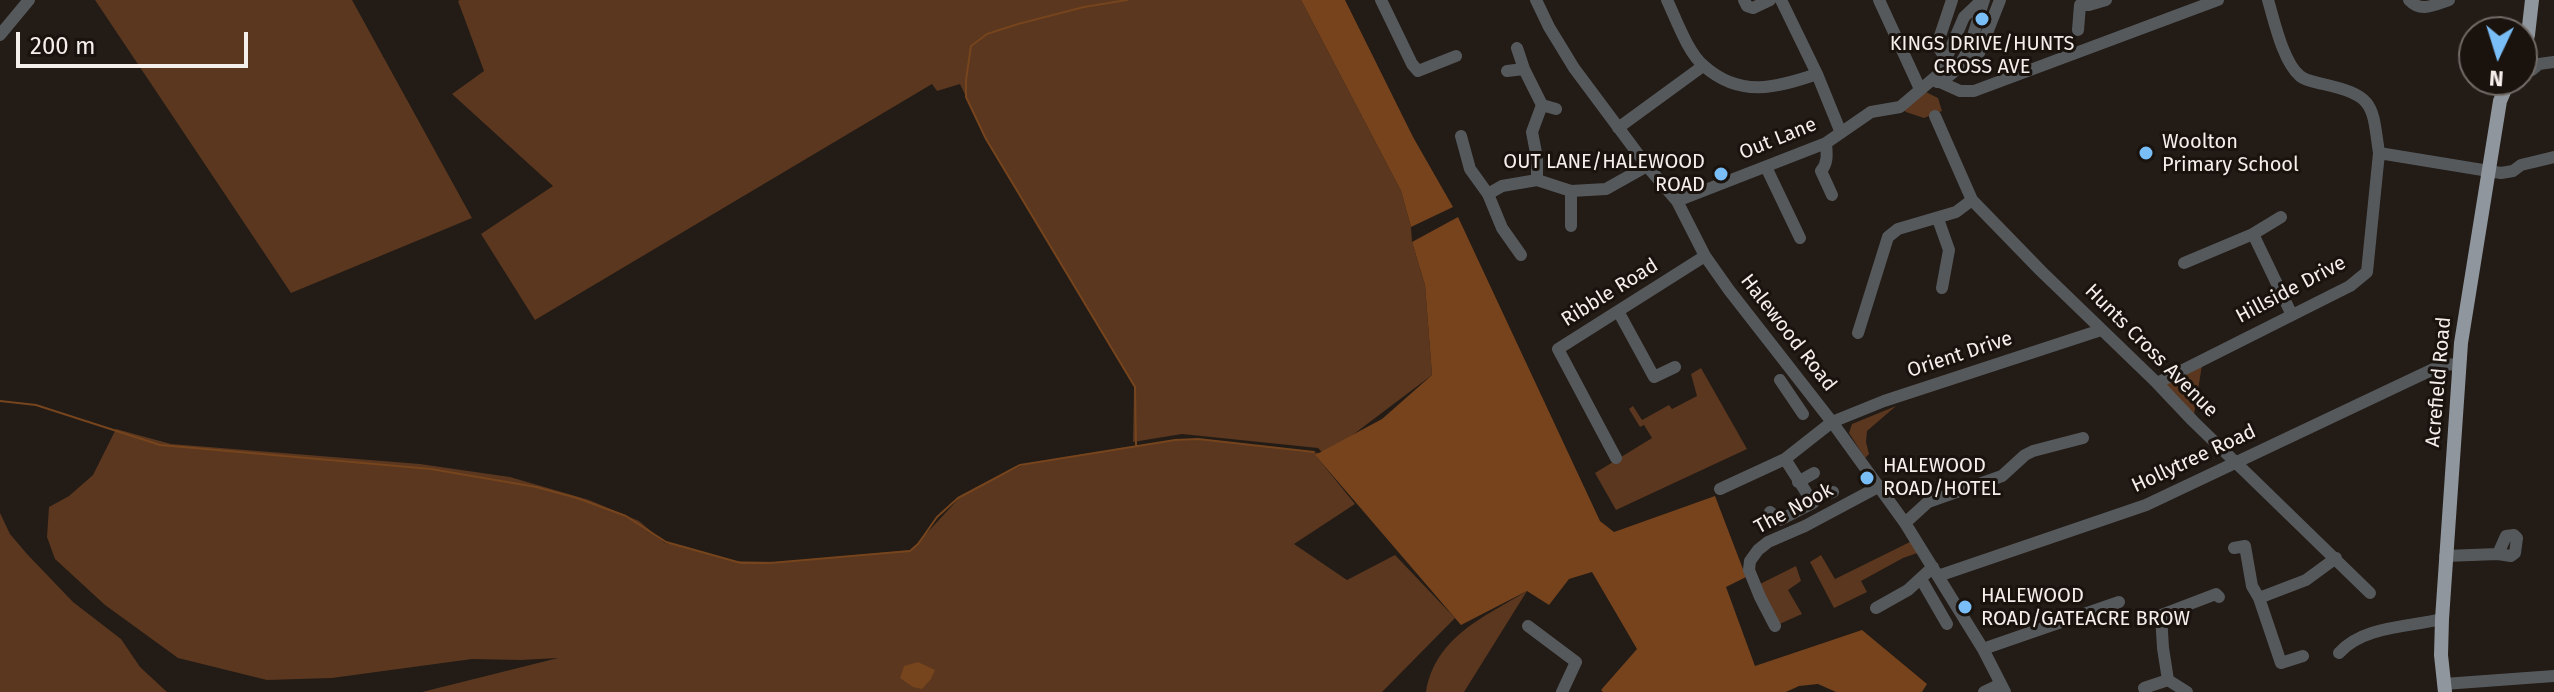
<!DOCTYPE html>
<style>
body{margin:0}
#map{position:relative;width:2554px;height:692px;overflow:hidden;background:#221b16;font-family:"Fira Sans",sans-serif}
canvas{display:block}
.north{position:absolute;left:2458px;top:16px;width:80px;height:80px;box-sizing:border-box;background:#19120d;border:2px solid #716a66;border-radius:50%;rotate:184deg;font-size:22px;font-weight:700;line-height:32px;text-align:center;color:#f5efec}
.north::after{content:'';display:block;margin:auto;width:28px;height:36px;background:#7abef8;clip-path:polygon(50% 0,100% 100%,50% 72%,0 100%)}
.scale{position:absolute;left:16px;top:32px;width:232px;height:36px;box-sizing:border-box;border:4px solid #f5efec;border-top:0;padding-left:10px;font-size:24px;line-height:28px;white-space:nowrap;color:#f5efec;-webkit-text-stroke:6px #19120d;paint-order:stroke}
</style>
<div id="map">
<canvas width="2554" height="692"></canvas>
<div class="north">N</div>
<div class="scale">200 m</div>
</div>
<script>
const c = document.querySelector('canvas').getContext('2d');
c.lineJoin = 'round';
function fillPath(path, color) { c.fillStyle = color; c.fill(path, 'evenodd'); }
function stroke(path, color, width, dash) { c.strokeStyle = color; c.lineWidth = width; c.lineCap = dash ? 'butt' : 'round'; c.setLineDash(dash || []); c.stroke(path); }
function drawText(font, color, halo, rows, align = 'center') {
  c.font = font + ' "Fira Sans",sans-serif'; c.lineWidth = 6; c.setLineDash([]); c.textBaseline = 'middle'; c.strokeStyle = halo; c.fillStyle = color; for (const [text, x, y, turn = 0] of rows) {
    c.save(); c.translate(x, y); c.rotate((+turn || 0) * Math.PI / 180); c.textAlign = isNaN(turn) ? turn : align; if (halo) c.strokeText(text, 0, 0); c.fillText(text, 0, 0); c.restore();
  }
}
fillPath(new Path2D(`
 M95,0H352L472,218L291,293Z
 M460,0H1301L1401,191L1411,227L1412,242L1425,285L1432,375L1346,440L1323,453L1318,448L1182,434L1133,442L1134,387L986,139L960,84L937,91L932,84L535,320L481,234L553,186L452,94L484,71L458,1Z
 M1924,91L1938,98L1942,111L1924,118L1906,112L1904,110Z
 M2203,359L2193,421L2157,383Z
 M1701,368L1747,449L1616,510L1595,473L1652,438L1644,425L1640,427L1629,409L1633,406L1642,420L1669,405L1672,409L1697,396L1691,374Z
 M1896,406L1867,431L1866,442L1869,454L1865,458L1849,433L1852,424Z
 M116,429L171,444L420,464L510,477L589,500L639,521L665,543L684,546L735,561L780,562L911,550L962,495L1023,465L1175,440L1198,439L1319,453L1316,456L1355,504L1294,544L1347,580L1395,555L1455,618L1382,692H422L558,658L521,660L472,659L332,678L267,680L178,658L105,605L55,559L47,537L49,507L69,496L93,475Z
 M0,513L10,534L27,554L73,602L121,639L140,667L167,692H0Z
 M1916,539L1923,551L1903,558L1861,581L1867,592L1834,608L1810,562L1821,555L1835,579Z
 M1796,566L1801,581L1788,590L1802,614L1775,626L1756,586Z
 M1527,591L1464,692H1426C1435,637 1484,617 1527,591Z`), '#5a371e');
fillPath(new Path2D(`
 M1301,0H1345L1413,137L1453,207L1411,227L1401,191Z
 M1458,217L1600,521L1614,532L1715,496L1746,577L1726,587L1755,666L1862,630L1927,684L1922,692H1836L1818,684L1799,686L1786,692H1603L1601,690L1637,649L1592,572L1569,579L1549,605L1527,591L1461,625L1315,455L1382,419L1432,375L1425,285L1412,242Z`), '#76431d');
fillPath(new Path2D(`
 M918,662L935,670L931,679L922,689L913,687L900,678L904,666Z`), '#76441d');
stroke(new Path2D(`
 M1127,0L1084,7L1018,24L987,34L971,46L966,80V97L986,139L1135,387L1136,445
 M0,401L36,405L160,445L431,469L536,487L577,498L626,516L666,542L741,563H770L910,551L918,544L937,517L958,498L1020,465L1175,440L1198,439L1314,452`), '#76441d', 2);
stroke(new Path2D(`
 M1381,0L1412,64L1418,71L1456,56
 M1536,0L1549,27L1574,68L1647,166L1677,201L1705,256L1729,290L1832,422L1905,523L1983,649L2005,692
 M1667,0C1676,19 1688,53 1704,66C1740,98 1776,88 1817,74
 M1744,0L1747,6L1753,8L1770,0
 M1781,0L1817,74L1841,133
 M1879,0L1920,89
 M2268,0C2274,20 2283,62 2300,76C2306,81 2315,82 2323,84C2375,96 2372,104 2379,153
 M2409,0C2421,13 2434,5 2449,0
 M2078,30L2080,5H2089L2106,0
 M0,35L29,0
 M1517,48L1524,69L1542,105L1556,109
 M1946,59L1937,45L1952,0
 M1962,61L1979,53L2000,0
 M2532,70L2539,64L2554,62
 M1507,71L1524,69
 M1937,82C1969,72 1974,28 1984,0
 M1940,82L1960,91H1974L2218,0
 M1935,116L1972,200L2041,271L2157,383L2193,421L2370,593
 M1618,128L1703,66
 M1461,136L1470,169L1488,194L1502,228L1521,255
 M1826,143C1827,154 1828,163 1821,171L1832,195
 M1766,167L1800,238
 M1537,180V158L1532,132L1542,105
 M1571,191V226
 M1488,194L1502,186L1537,180L1571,191L1606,189L1647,166
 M1677,201L1826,143L1871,112L1900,107L1940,73L1964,17L1982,0
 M1938,219L1949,250L1942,288
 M2253,234L2291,313
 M2184,263L2253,234L2281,217
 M1618,311L1654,377L1675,367
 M1858,333L1888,237L1898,229L1956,212L1972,200
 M1780,380L1803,414
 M2157,383L2350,286L2367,272L2379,153L2501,173L2513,171L2521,165L2554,157
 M1616,458L1558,349L1705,256
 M1785,459L1813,503
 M1798,482L1814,473
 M1720,489L1785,459L1832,422L1884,401L2101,330
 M1770,512L1780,520L1813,503V497L1833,492
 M1905,523L1928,502L2002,476L2025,455L2033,451L2083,438
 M2234,548L2245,546L2252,586L2259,598L2281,663L2303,656
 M2445,556L2498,554L2506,536L2514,535L2517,538L2515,553L2511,556L2498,554
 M1938,576L2146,505L2442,365L2460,364
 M1921,579L1947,624
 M2259,598L2306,580L2336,558
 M1876,608L1908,590L1933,567
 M1528,626L1576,662L1562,692
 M1775,626L1760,597L1749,570L1750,561L1758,550L1768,542L1805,526L1880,486
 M1983,649L2119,602
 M2339,653C2362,626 2409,627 2442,619
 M2168,680L2187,692
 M2444,684L2554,676
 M1984,692L2001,684
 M2146,692L2144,688L2168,680L2163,648L2161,615L2216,594L2219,597`), '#56595c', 12);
stroke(new Path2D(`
 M2522,48L2528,35L2532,0
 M2445,692L2441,655L2442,619L2461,343L2500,101L2509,80`), '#8f969d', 14);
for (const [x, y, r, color] of [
 [1982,19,8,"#7abef8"],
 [2146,153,8,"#7abef8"],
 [1721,174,8,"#7abef8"],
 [1867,478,8,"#7abef8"],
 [1965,607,8,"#7abef8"]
]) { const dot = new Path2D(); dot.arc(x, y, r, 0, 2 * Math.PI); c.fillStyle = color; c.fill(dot); stroke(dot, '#19120d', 3); }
drawText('20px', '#f5efec', '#19120d', [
 ["KINGS DRIVE/HUNTS",1982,44,"center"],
 ["CROSS AVE",1982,67,"center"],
 ["Woolton",2162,142],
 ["Primary School",2162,165],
 ["OUT LANE/HALEWOOD",1705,162,"right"],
 ["ROAD",1705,185,"right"],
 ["HALEWOOD",1883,466],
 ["ROAD/HOTEL",1883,489],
 ["HALEWOOD",1981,596],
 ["ROAD/GATEACRE BROW",1981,619]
], 'left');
drawText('20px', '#f5efec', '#19120d', [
 ["Out Lane",1778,139,-22],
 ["Hillside Drive",2291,290,-28],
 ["Ribble Road",1610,293,-32],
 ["Halewood Road",1788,333,52],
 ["Hunts Cross Avenue",2151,351,45],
 ["Orient Drive",1960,355,-18],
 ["Acrefield Road",2439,382,-85],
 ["Hollytree Road",2194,459,-25],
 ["The Nook",1794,509,-28]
]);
</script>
